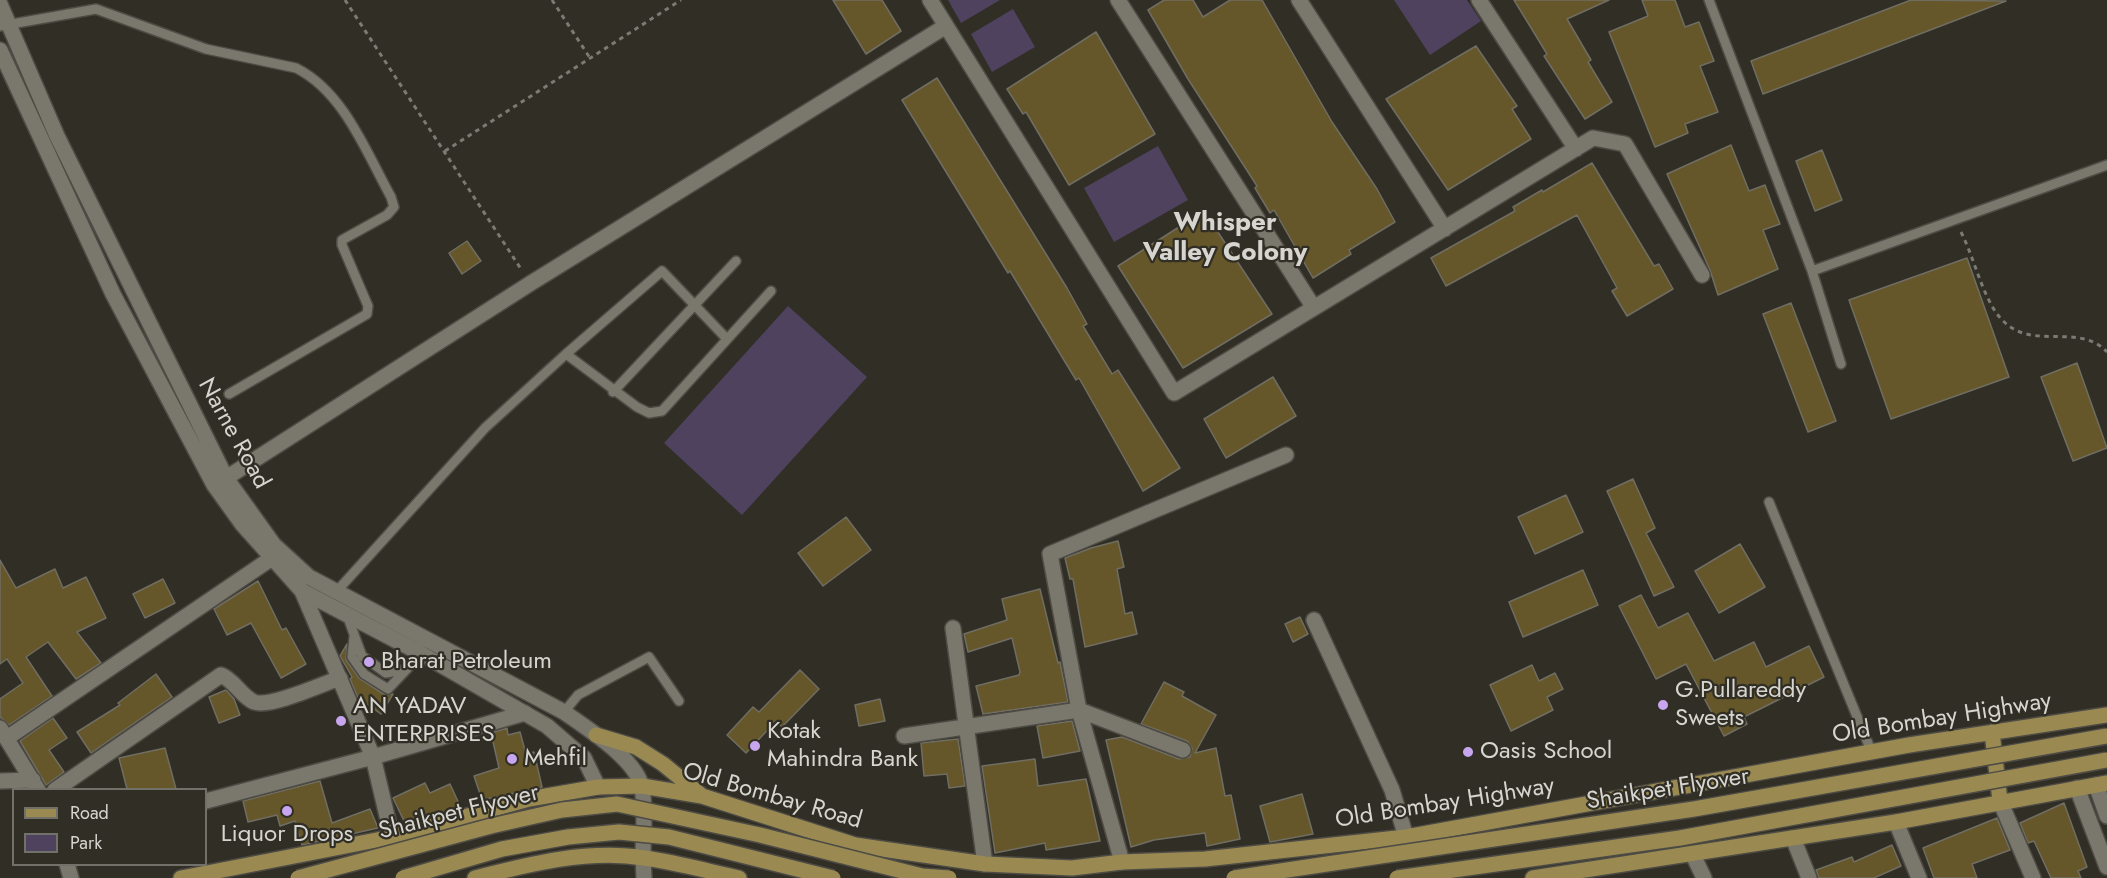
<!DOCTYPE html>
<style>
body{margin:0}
#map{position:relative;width:2107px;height:878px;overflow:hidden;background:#302e25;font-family:Jost,sans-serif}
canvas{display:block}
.legend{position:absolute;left:12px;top:788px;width:195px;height:78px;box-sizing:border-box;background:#302e25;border:2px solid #727169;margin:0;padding:8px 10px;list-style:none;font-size:18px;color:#d6d5cf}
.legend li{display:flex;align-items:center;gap:12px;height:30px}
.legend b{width:30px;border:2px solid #727169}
</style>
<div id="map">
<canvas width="2107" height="878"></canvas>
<ul class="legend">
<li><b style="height:8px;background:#9a8a52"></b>Road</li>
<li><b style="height:16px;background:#4e425e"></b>Park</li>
</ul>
</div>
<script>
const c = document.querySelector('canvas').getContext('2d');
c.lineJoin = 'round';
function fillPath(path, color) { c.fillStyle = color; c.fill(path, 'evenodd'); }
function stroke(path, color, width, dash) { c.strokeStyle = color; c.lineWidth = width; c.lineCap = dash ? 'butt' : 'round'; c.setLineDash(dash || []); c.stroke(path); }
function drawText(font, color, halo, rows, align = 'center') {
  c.font = font + ' Jost,sans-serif'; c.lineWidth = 4.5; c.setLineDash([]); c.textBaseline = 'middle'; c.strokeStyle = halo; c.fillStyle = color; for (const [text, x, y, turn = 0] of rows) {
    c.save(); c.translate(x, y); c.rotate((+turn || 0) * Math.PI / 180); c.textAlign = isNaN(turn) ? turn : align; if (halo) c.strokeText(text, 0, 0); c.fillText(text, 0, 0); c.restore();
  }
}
fillPath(new Path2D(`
 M948,0H1000L961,23Z
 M1394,0H1467L1481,21L1430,55Z
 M1013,9L1035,47L992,72L971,34Z
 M1158,146L1188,200L1114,242L1084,188Z
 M788,306L867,377L742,515L664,443Z`), '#4e425e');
const building = new Path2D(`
 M833,0H882L901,31L866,54Z
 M1164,0H1193L1203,17L1230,0H1262L1332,122L1377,189L1395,222L1349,250L1351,254L1313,278L1274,210L1270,213L1255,188L1257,186L1188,79L1148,10Z
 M1514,0H1609L1567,19L1591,60L1588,62L1612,102L1585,119L1544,56L1547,54Z
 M1642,0H1675L1685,27L1699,22L1714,61L1700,66L1718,112L1685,124L1688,133L1655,147L1609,32L1648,16Z
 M1911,0L2006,1L1763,94L1751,61Z
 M1096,32L1155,134L1069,185L1026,112L1023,114L1007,89Z
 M1476,46L1517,106L1512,109L1531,139L1448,190L1386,99Z
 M937,78L1067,288L1087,324L1083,326L1112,374L1118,370L1180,468L1143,491L1079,378L1076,380L1010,271L1008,273L902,100Z
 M1731,145L1749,191L1765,185L1772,204L1780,224L1763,230L1778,269L1718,295L1710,270L1667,174Z
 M1822,150L1842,200L1815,211L1796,161Z
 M1592,163L1654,266L1659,264L1673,289L1627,316L1612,291L1617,288L1577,215L1446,286L1431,258L1515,211L1513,207L1542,190L1543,192Z
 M1204,211L1272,314L1183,368L1118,266Z
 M467,241L481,261L462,274L449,253Z
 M1967,258L2009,377L1891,419L1849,300Z
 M1791,303L1836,421L1808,432L1763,314Z
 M2077,363L2107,448L2073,461L2041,377Z
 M1273,377L1296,416L1226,458L1204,419Z
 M1633,479L1655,528L1646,533L1674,587L1654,596L1607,491Z
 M1566,495L1583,532L1535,554L1518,517Z
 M846,517L871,550L823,586L798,553Z
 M1118,541L1124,567L1117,569L1125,614L1132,612L1137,634L1085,647L1073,579H1070L1065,558L1091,548Z
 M1740,544L1765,587L1719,613L1695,571Z
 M0,560L16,588L55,569L63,588L86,577L106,618L77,632L101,663L76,679L48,642L26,657L52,696L9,725L0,717V699L23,683L7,659L0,664Z
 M1583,570L1598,605L1523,637L1509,602Z
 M163,579L175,603L145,618L133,594Z
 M258,581L282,630L286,628L306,664L281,678L251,623L227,635L214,609Z
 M1040,589L1058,663L1060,662L1068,702L983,714L976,686L1019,675L1020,672L1012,638L968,652L964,634L1007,620L1002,599Z
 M1641,595L1658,628L1688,613L1714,661L1754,642L1766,667L1809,646L1824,677L1744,717L1747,724L1724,736L1686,664L1656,679L1619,606Z
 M1300,617L1308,634L1293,642L1285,624Z
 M347,644L346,660L359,678L385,695L393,694L381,714L358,698L350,679L352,677L340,656Z
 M1532,665L1539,681L1555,673L1563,689L1547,697L1553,710L1511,731L1490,685Z
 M800,670L819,689L782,727L776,721L746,753L727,735L753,707L759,712Z
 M156,674L172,697L91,753L77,732L120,705L118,703Z
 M1164,682L1184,692L1182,696L1216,715L1195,753L1216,748L1225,796L1231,795L1240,839L1207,846L1205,833L1154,840L1131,847L1106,740L1122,737L1179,759L1190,757L1192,748L1187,741L1141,724Z
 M226,690L234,699L240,715L219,723L209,697Z
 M880,699L885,721L859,726L855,705Z
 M53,718L67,738L49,750L64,772L46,785L20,741Z
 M1072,721L1080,751L1043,758L1037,726Z
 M507,728L508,735L520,732L526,754L534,752L542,787L482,800L474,776L499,768L491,733Z
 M958,739L965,786L949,788L947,774L924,776L921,743Z
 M165,748L176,789H127L119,758Z
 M1035,759L1038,786L1086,779L1100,841L1046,850L1045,843L995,853L982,766Z
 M320,781L332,823L370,809L378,828L302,845L295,821L280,826L277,815L248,822L243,801Z
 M425,783L430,793L450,784L461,808L405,823L393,798Z
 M1302,794L1313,834L1270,842L1260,806Z
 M2064,803L2087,867L2078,871L2081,878H2051L2034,841L2028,843L2020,823Z
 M1997,818L2010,850L1972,864L1977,878H1934L1923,848Z
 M1892,845L1901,866L1874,878H1819L1816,870L1852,857L1854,862Z`);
fillPath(building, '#655729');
stroke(building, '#706d63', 1.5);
const service = new Path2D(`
 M1709,0L1812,271L1841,364
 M0,26L96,9L206,49L296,68C344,92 366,152 391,197L394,207L387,215L342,240V245L368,306L367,314L229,394
 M1812,271L2107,165
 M566,354L637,407L649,413L662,411L771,291
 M613,392L736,261
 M1769,502L1872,753
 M336,592L485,428L566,354L662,271L727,339
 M347,615L362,656L386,673L407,669L420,653
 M354,637L352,657L364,674L388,689L407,669
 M564,712L578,695L649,657L679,701`);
const minor = new Path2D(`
 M930,0L1174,393L1593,138L1625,144L1702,275
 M1118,0L1314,308
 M1299,0L1445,229
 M1479,0L1576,149
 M226,478L531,283L946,26
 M302,591L373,757L392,837
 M1314,620L1392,790L1406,837
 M953,628L985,864
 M0,728L38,790
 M904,736L1079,710L1183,750
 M7,738L272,558
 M0,781L33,780
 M2096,785L2107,816
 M2077,788L2107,867
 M55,790L221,675C234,680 241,696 254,702C271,708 322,684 340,678
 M206,801L373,757L525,713
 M2000,801L2033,878
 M1896,822L1919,878
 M1793,838L1809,878
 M1693,855L1704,878
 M643,857L644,878
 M1122,862L1079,710L1050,554L1286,455
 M67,864L71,878`);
const secondary = new Path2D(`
 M0,4L57,136L226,478L274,545L309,577L564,712C586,728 637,759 642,788C646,810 643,835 643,857
 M0,50L113,294L214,485L242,524L302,591L420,653L547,726L584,758L598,787`);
const primary = new Path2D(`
 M1992,732L2000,801
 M596,735L636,747L663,764L701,795
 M181,878L392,837L529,799L598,787L642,786L702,796L855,845L985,864L1072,868L1122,862L1205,859L1406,837L1909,745L2107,715
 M475,878C529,864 588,849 644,858C675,862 707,871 739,878
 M1533,878L1896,822L2107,783`);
stroke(service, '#4d4b44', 12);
stroke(minor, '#4d4b44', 18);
stroke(secondary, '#4d4b44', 18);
stroke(primary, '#4d4b44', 18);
stroke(new Path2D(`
 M345,0L521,269
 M552,0L590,58
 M445,151L681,0
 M1961,232C1973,256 1979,283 1992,306C2022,360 2075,318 2107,352`), '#7c7b73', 3, [4.5, 4.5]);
stroke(service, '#7a776d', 9);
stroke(minor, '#7a776d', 15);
stroke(secondary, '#7a776d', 15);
stroke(primary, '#9a8a52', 15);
const primaryBridge = new Path2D(`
 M298,878L491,826L562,810L617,804L760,835L922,876L949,878
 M403,878L502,849L568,837L619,832L669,837L833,878
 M1234,878L1694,809L2107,736
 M1397,878L1680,838L2107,760`);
stroke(primaryBridge, '#4d4b44', 18, []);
stroke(primaryBridge, '#9a8a52', 15);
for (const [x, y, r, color] of [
 [369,662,6,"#c7a6ef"],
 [1663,705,6,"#c7a6ef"],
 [341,721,6,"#c7a6ef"],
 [755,746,6,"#c7a6ef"],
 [1468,752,6,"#c7a6ef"],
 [512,759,6,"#c7a6ef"],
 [287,811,6,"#c7a6ef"]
]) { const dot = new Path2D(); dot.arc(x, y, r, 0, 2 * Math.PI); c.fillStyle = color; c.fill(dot); stroke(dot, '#302e25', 2); }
drawText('24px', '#d6d5cf', '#302e25', [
 ["Narne Road",233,434,61],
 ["Old Bombay Highway",1942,719,-9],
 ["Shaikpet Flyover",1668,790,-9],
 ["Old Bombay Road",772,797,16],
 ["Old Bombay Highway",1445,804,-9],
 ["Shaikpet Flyover",459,813,-14]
]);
drawText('24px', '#d6d5cf', '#302e25', [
 ["Bharat Petroleum",381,662],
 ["G.Pullareddy",1675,691],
 ["Sweets",1675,719],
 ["AN YADAV",353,707],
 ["ENTERPRISES",353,735],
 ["Kotak",767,732],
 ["Mahindra Bank",767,760],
 ["Oasis School",1480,752],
 ["Mehfil",524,759],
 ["Liquor Drops",287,835,"center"]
], 'left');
drawText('bold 26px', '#d6d5cf', '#302e25', [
 ["Whisper",1225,224],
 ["Valley Colony",1225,254]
]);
</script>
